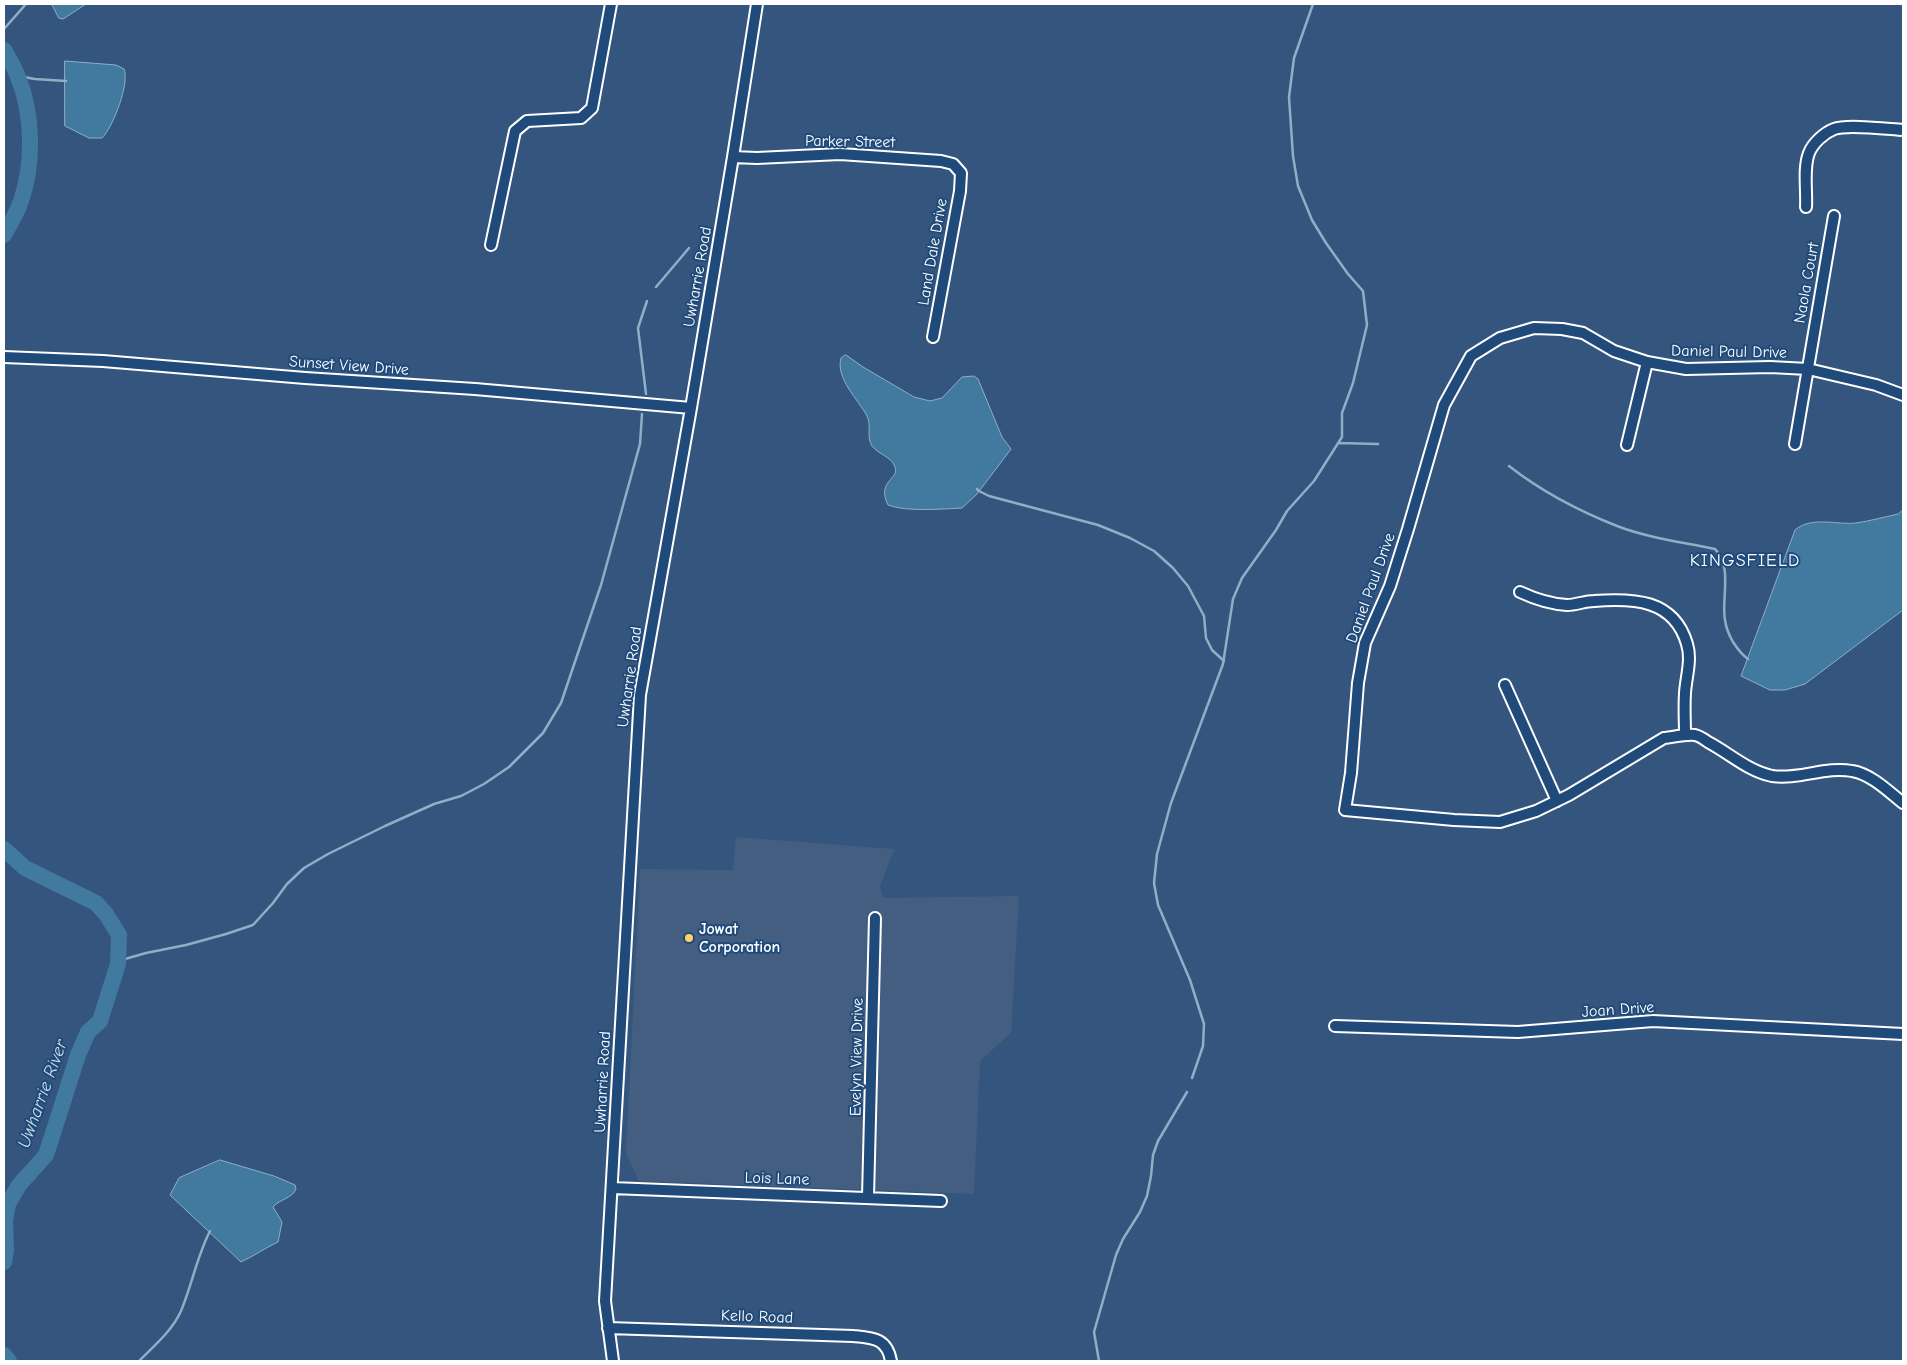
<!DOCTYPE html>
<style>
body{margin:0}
#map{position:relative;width:1907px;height:1365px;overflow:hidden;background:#34567e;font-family:"Comic Neue",sans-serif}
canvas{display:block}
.frame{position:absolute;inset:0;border:5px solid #fff;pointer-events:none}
</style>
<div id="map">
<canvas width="1907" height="1365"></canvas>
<div class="frame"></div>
</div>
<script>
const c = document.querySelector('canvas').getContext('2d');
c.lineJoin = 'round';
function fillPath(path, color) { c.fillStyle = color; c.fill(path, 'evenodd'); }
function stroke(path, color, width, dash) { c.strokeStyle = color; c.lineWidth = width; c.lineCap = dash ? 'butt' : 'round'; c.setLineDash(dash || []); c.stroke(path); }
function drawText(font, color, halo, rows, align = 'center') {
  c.font = font + ' "Comic Neue",sans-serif'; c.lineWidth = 4; c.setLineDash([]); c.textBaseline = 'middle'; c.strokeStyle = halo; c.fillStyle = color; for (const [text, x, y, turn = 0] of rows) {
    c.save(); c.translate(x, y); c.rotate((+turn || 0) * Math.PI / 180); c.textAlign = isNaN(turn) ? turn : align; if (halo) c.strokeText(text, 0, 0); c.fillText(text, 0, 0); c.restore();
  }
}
fillPath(new Path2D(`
 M736,837L894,849L880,886L883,898L1019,896L1011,1033L980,1061L974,1194L639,1181L626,1154L640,869L733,870Z`), '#435e80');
const water = new Path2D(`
 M52,4H86L63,19L59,18Z
 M65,61L116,65L124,69C130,83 113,127 102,138H89L65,126Z
 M846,355L863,367L914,397L930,401L942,398L962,377L974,376L978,379L1002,437L1011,449L977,494L962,508C943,509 905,512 888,505C876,481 900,479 895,467C891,456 879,455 872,446C866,437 872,426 867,416C858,399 835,378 841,358Z
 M1903,510V610L1805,684L1785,690H1770L1741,676L1795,530C1811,516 1837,525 1856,523C1870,521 1884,517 1898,514Z
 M220,1160L274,1176L295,1185L296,1189C293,1198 280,1199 273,1207L282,1222L278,1242C265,1248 254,1256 241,1262L170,1195L179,1178Z`);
fillPath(water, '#42799f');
stroke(water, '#8eafc5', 1);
stroke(new Path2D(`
 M4,29L26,4
 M18,76L35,79L66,81
 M656,287L689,248
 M646,394L638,328L647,301
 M1338,443L1378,444
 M1509,466C1541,491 1579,511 1617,526C1648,538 1682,542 1715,549C1733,567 1721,598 1725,620C1726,628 1729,635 1733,642C1737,648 1742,655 1748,659
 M977,489L979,491L989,496L1098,525L1130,538L1154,551L1173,568L1188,586L1204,616L1206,638L1212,650L1224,661
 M118,961L146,953L186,945L226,934L253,925L273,903L287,884L304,868L328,854L385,826L434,804L461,796L484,784L509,767L543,733L561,703L601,585L640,444L642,414
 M1192,1078L1203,1046L1204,1024L1190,980L1158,905L1154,883L1157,854L1171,803L1223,664L1233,599L1242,578L1276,530L1287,511L1314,481L1342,437V413L1353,383L1367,325L1363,291L1348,274L1326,243L1312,220L1298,186L1293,156L1289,97L1294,58L1313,4
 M139,1361C154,1346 172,1331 181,1311C192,1285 197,1256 210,1231
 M1099,1361L1094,1332L1116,1255L1123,1239L1140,1212L1147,1196L1151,1176L1153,1155L1158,1141L1187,1092`), '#8eafc5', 2.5);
stroke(new Path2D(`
 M4,50C9,59 15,68 18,77C33,114 34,163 21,201C17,213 10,224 4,235
 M4,849L25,868L96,903L106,914L119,935L118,964L100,1021L88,1032L78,1055L46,1155L19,1185L8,1204L5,1220L6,1250L4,1262
 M4,1355L9,1361`), '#42799f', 16);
const street = new Path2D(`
 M733,157L757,158L840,154L941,161L953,164L961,173L960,191L933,337
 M1806,207C1807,190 1803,168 1809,153C1813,143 1824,133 1834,129C1847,124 1887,129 1903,130
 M491,245L515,131L527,121L581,118L592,108L611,4
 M4,357L103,361L305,378L475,389L691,408
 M1903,395L1876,385L1808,369L1770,367L1686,369L1647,362L1614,351L1583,333L1562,329L1534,328L1500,338L1471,356L1444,405L1408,529L1390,586L1365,643L1358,683L1351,773L1345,810L1454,820L1500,822L1536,811L1569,795L1664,738C1674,737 1685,734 1695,735C1699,736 1704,739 1708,742C1729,753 1748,771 1772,776C1798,780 1826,766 1852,771C1871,774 1888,791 1903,803
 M1795,444L1834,216
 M1627,445L1647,362
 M1520,592C1535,599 1550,604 1567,605C1576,605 1585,601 1594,601C1633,598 1674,599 1687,644C1692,660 1686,677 1685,693C1684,707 1685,721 1685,735
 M1505,685L1557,801
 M1335,1026L1518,1032L1653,1021L1903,1034
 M612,1188L941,1201
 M868,1197L875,918
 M608,1328L853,1336C873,1338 887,1338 891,1361
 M613,1361L605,1301L640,695L691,408L733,157L757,4`);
stroke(street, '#fff', 14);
stroke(street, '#1f4a7a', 10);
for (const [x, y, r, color] of [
 [689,938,5,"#ffd166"]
]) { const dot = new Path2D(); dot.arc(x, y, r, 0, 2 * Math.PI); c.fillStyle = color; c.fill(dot); stroke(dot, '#1f4a7a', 2); }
drawText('16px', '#fff', '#1f4a7a', [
 ["Parker Street",850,142,1],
 ["Land Dale Drive",933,252,-80],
 ["Uwharrie Road",698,277,-80],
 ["Naola Court",1807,283,-80],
 ["Daniel Paul Drive",1729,352,1],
 ["Sunset View Drive",349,366,4],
 ["Daniel Paul Drive",1371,588,-70],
 ["Uwharrie Road",630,677,-82],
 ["Joan Drive",1618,1010,-4],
 ["Evelyn View Drive",857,1057,-89],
 ["Uwharrie Road",603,1082,-87],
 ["Lois Lane",777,1179,2],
 ["Kello Road",757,1317,2]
]);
drawText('bold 16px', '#fff', '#1f4a7a', [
 ["Jowat",699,929],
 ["Corporation",699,947]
], 'left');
c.letterSpacing = '1px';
drawText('18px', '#fff', '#1f4a7a', [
 ["KINGSFIELD",1745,561]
]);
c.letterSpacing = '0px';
drawText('italic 18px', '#d0dee7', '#1f4a7a', [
 ["Uwharrie River",43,1094,-70]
]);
</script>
